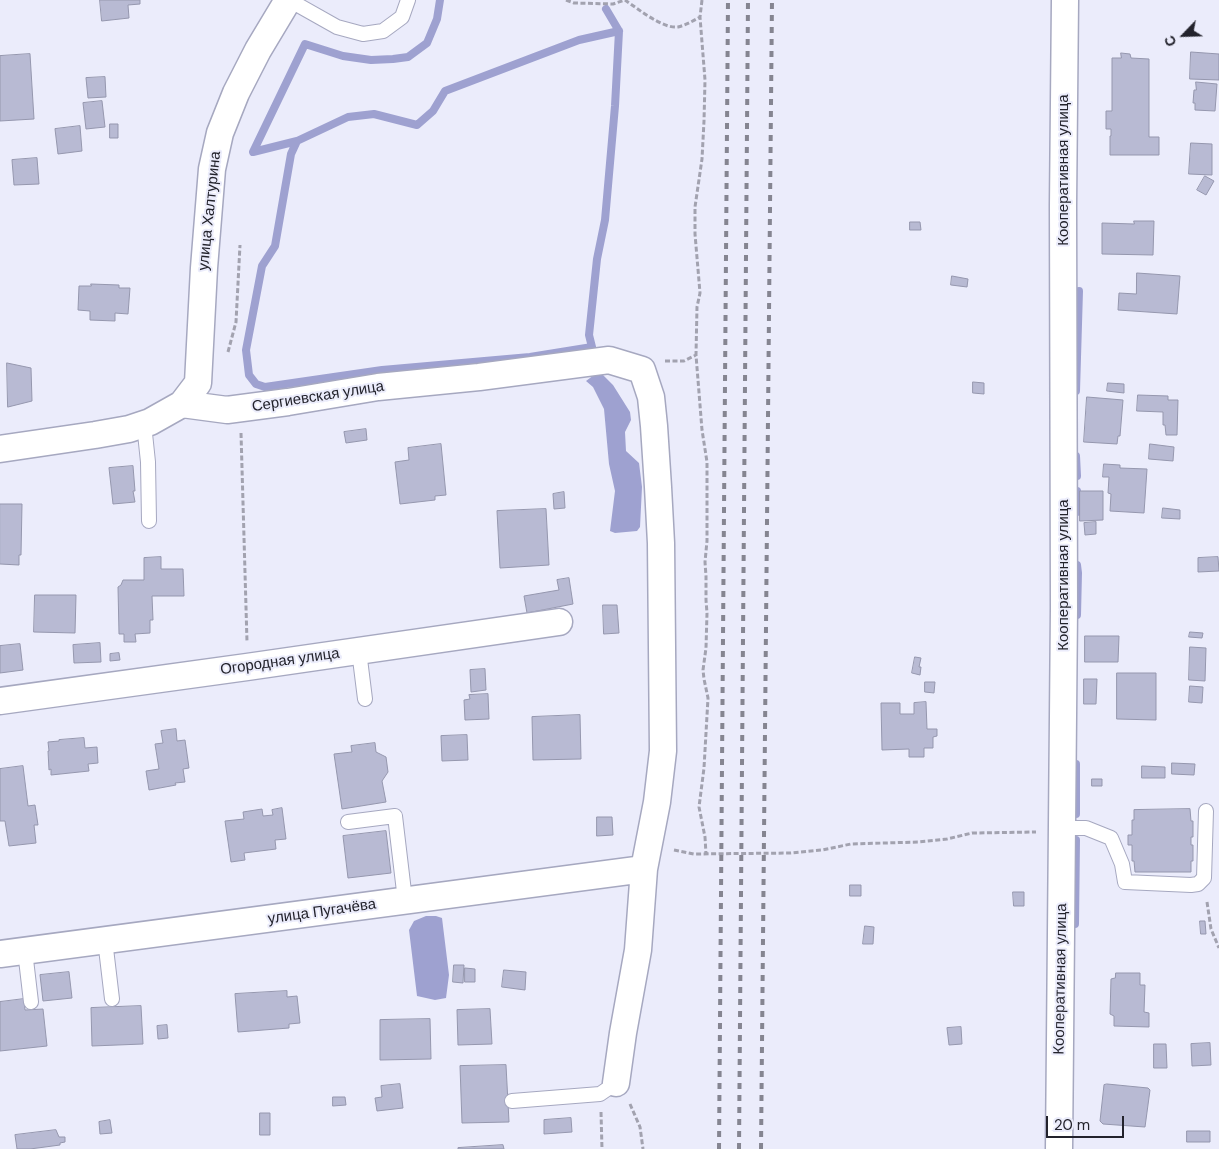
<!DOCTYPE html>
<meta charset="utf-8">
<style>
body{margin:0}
#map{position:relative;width:1219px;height:1149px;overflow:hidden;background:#ebecfb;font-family:"DM Sans",sans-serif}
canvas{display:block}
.north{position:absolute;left:1159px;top:10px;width:50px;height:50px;-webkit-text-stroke:4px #ebecfb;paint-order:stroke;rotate:246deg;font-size:14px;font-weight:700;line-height:20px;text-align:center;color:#23232c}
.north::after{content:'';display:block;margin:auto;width:18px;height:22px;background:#23232c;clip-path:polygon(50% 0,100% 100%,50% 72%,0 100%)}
.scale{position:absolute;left:1046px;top:1116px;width:78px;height:22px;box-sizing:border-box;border:2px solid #23232c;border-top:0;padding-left:6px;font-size:15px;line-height:18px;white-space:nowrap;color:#23232c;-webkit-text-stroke:4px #ebecfb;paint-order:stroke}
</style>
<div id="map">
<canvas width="1219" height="1149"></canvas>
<div class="north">С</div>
<div class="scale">20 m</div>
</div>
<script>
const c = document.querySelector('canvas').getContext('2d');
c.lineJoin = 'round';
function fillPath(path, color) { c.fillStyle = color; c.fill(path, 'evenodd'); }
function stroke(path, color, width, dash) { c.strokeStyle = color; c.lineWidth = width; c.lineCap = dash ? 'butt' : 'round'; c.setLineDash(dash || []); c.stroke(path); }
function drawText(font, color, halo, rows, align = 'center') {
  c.font = font + ' "DM Sans",sans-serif'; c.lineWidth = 4; c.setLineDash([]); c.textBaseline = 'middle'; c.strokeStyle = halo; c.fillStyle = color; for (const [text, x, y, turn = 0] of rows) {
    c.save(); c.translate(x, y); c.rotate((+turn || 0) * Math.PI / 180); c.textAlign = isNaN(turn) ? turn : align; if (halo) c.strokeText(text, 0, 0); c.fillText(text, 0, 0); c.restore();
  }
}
fillPath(new Path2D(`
 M594,375H603L613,385L630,412L631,420L625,432L626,451L639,463L642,487L640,527L637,531L615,533L610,531L615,491L609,464L604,409L593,387L586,381Z
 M426,916H436L442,918L449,975L446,998L435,1000L417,996L409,930L414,921Z`), '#9ea1d0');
stroke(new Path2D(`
 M606,9L619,31L579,40L445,91L433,111L417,125L374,114L348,117L297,141L291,154L275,246L262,266L246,350L249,375L256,384L265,387L382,370L530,357L592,347L589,335L597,259L605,220L615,106L619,31
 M297,141L253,152L305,44L343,56L371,60L393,59L408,57L427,43L437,19L440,0
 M1076,391L1079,291
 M1076,456L1077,476
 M1077,512V491
 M1077,565L1078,573L1077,615
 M1076,764V814
 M1075,924L1076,840`), '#9ea1d0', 8);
const building = new Path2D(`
 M100,0H140V4L128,5L129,18L102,21Z
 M1191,52L1219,54V80L1190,79Z
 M1121,53L1130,54L1131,58L1149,59V137H1159V155H1110V136H1111V129H1106V111H1112V58H1121Z
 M30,54L34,119L0,121V56Z
 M105,77L106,97L88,98L86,78Z
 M1196,82L1217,84L1215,111L1195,110V103H1193L1194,90H1196Z
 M102,101L105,127L86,129L83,103Z
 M110,124H118V138H110Z
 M80,126L82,151L58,154L55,129Z
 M1191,143L1212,144V175L1189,174Z
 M37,158L39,184L14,185L12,160Z
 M1205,176L1214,181L1206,195L1197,190Z
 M1134,221H1154L1153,255L1102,254V223L1134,224Z
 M910,222H920L921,230H910Z
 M1137,273L1180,276L1177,314L1118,310L1119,293L1136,294Z
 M952,276L968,279L967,287L951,285Z
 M91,284L119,285V288H130L128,314L115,313V321L90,320V311L78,310L79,286H91Z
 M7,363L31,368L32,401L8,407Z
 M973,382L984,383V394L973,393Z
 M1108,383L1124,384V393L1107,391Z
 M1138,395L1168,396V400H1178L1177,435H1166L1165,425H1163V412L1137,411Z
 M1087,397L1123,400L1120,436H1118L1117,444L1084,442Z
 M366,429L367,440L346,443L344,432Z
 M441,444L446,495L435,496V500L400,504L395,462L409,460L408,448Z
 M1150,444L1174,447L1173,461L1149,459Z
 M1104,464L1120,465V468L1147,469L1144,513L1110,511L1111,494L1108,493L1109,477H1103Z
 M133,466L135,491H133L135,502L113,504L109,468Z
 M1080,491H1103V520L1080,521Z
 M564,492L565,508L554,509L553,494Z
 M0,504H22L21,555H19V565L0,564Z
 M1163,508L1180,510V519L1162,518Z
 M546,509L549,565L500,568L497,511Z
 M1096,522V534L1085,535L1084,523Z
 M161,557V569H183L184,596H152L153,620H150V633L135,634L136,642H124V634H119L118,587L121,585L123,580H144V558Z
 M1218,557L1219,571L1198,572V558Z
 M569,578L573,604L527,613L524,596L559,590L557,580Z
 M35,595H76L75,633L34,632Z
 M603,605H617L619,633L604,634Z
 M1190,632L1203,633L1202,638L1189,637Z
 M1085,636H1119L1118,662H1085Z
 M100,643L101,662L74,663L73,645Z
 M20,644L23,670L0,673V646Z
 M1190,647L1206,648L1205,681L1189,680Z
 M119,653L120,660L110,661V654Z
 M915,657L921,658L919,667H921L920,675L912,673Z
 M485,669L486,690L471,692L470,670Z
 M1117,673H1156V720L1117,719Z
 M1084,679H1097L1096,704H1084Z
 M925,682H935L934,693L925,692Z
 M1190,686L1203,687L1202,703L1189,702Z
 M488,694L489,719L465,720L464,700L470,699L469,695Z
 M926,702L927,729H937V736L933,737V748H924V757H909V749L882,750L881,703H900V714H914V703Z
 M580,715L581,759L533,760L532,717Z
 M176,729L177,741L185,740L189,768L183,769L185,782L175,783L176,785L149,790L146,771L159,769L155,744L163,743L161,731Z
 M467,735L468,760L442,761L441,736Z
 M84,738L85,748L97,747L98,763L88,764L89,771L51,775V769L49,770L48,751H49L48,742L59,741V740Z
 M375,743L376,752L386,757L388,772L382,781L386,802L342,809L334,754L352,752L351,746Z
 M1172,763L1195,764L1194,775L1172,774Z
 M23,766L28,806L35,805L38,825H34L36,843L9,846L5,821H0V769Z
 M1142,766L1165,767V778H1142Z
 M1092,779H1102V786H1092Z
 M282,808L286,839L275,840L276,849L244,853L245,860L231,862L225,821L244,819L243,812L262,809L263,816L273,815L272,810Z
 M1190,809L1191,821H1193V837H1191V845H1193V861H1191V872H1135L1134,861H1132V845H1128V835H1132V820H1134V810Z
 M597,817H612L613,835L597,836Z
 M386,831L391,873L348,878L343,836Z
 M850,885H861V896H850Z
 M1013,892H1024V906H1014Z
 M1200,921H1205L1206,934H1201Z
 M865,926L874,927L873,944H863Z
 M454,965H464L463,983L453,982Z
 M465,968L475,969V982H465Z
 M504,970L526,972L525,990L502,987Z
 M69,972L72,998L43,1001L40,975Z
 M1116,973H1140V985H1145L1144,1012L1149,1013V1027L1114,1026V1016L1110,1014L1111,979L1115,978Z
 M287,991V997L297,996L300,1023L289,1024V1028L238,1032L235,994Z
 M24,999L25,1010L43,1009L47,1046L0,1051V1002Z
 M141,1006L143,1044L92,1046L91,1008Z
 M490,1009L492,1044L458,1045L457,1010Z
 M430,1019L431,1059L380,1060V1020Z
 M167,1025L168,1038L158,1039L157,1026Z
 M961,1027L962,1044L949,1045L947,1028Z
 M1210,1043L1211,1065L1192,1066L1191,1044Z
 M1154,1044H1166L1167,1068H1154Z
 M506,1065L509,1122L462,1123L460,1066Z
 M400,1084L403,1108L377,1111L375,1098L382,1097L381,1086Z
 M1107,1084L1148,1088L1150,1090L1145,1127L1103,1124L1100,1121L1104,1085Z
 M333,1097H345L346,1105L333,1106Z
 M260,1113H270V1135H260Z
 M571,1118L572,1132L544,1134V1120Z
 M110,1120L112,1133L100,1134L99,1122Z
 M56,1130L59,1137H65V1142L60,1143V1145L30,1149H17L15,1135Z
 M1187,1131H1210V1142H1187Z
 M503,1145L504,1149H458V1148Z`);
fillPath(building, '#b8bad3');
stroke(building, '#9597ae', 1);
const service = new Path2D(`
 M289,0L337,27L363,34L383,31L402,17L408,0
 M144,424L148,462L149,521
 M359,651L365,699
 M348,822L395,816L405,900
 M1062,828H1086L1111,838L1122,864L1125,882L1191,885L1198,884L1204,878L1206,811
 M105,940L112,999
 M25,951L31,1002
 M512,1101L600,1094L616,1083`);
const minor = new Path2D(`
 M182,404L198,383L204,268L212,169L220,133L236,93L258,50L288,0
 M0,449L95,435L129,429L150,422L182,404L227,410L288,402L378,387L479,377L609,360L642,370L651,397L654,426L658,487L661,543L663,751L657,802L644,869L638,950L623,1033L616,1083
 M0,701L247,667L559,622
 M0,954L644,869
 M1059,1149L1064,608L1063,206L1065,0`);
stroke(service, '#a6a8c0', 16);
stroke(minor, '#a6a8c0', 29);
stroke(new Path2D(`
 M566,0L574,3L613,4L625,0C638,9 663,29 678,27C686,25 693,21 700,17
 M702,0L700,17L705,80L704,121L702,159L695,207V234L700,293L697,307L696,355L702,430L707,462V541L705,562L706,576V600L707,613L706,648L703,670L704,679L708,698L704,768L699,807L705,837L706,854
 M228,352L236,322L240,245
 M665,361H684L696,355
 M241,433L247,642
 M674,850L694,854L791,853L822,850L851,844L918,842L947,839L972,833L1036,832
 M1207,902L1211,929L1219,948
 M630,1104L640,1127L643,1149
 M601,1112L602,1149`), '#a2a2af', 3, [5, 2.5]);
stroke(service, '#fff', 14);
stroke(minor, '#fff', 26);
stroke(new Path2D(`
 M719,1149L728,0
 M739,1149L748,0
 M761,1149L772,0`), '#858591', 4, [6, 6]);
drawText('15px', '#23232c', '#ebecfb', [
 ["Кооперативная улица",1064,170,-90],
 ["улица Халтурина",210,211,-84],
 ["Сергиевская улица",318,397,-9],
 ["Кооперативная улица",1064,575,-90],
 ["Огородная улица",280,662,-8],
 ["улица Пугачёва",322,912,-8],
 ["Кооперативная улица",1061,979,-89]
]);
</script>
